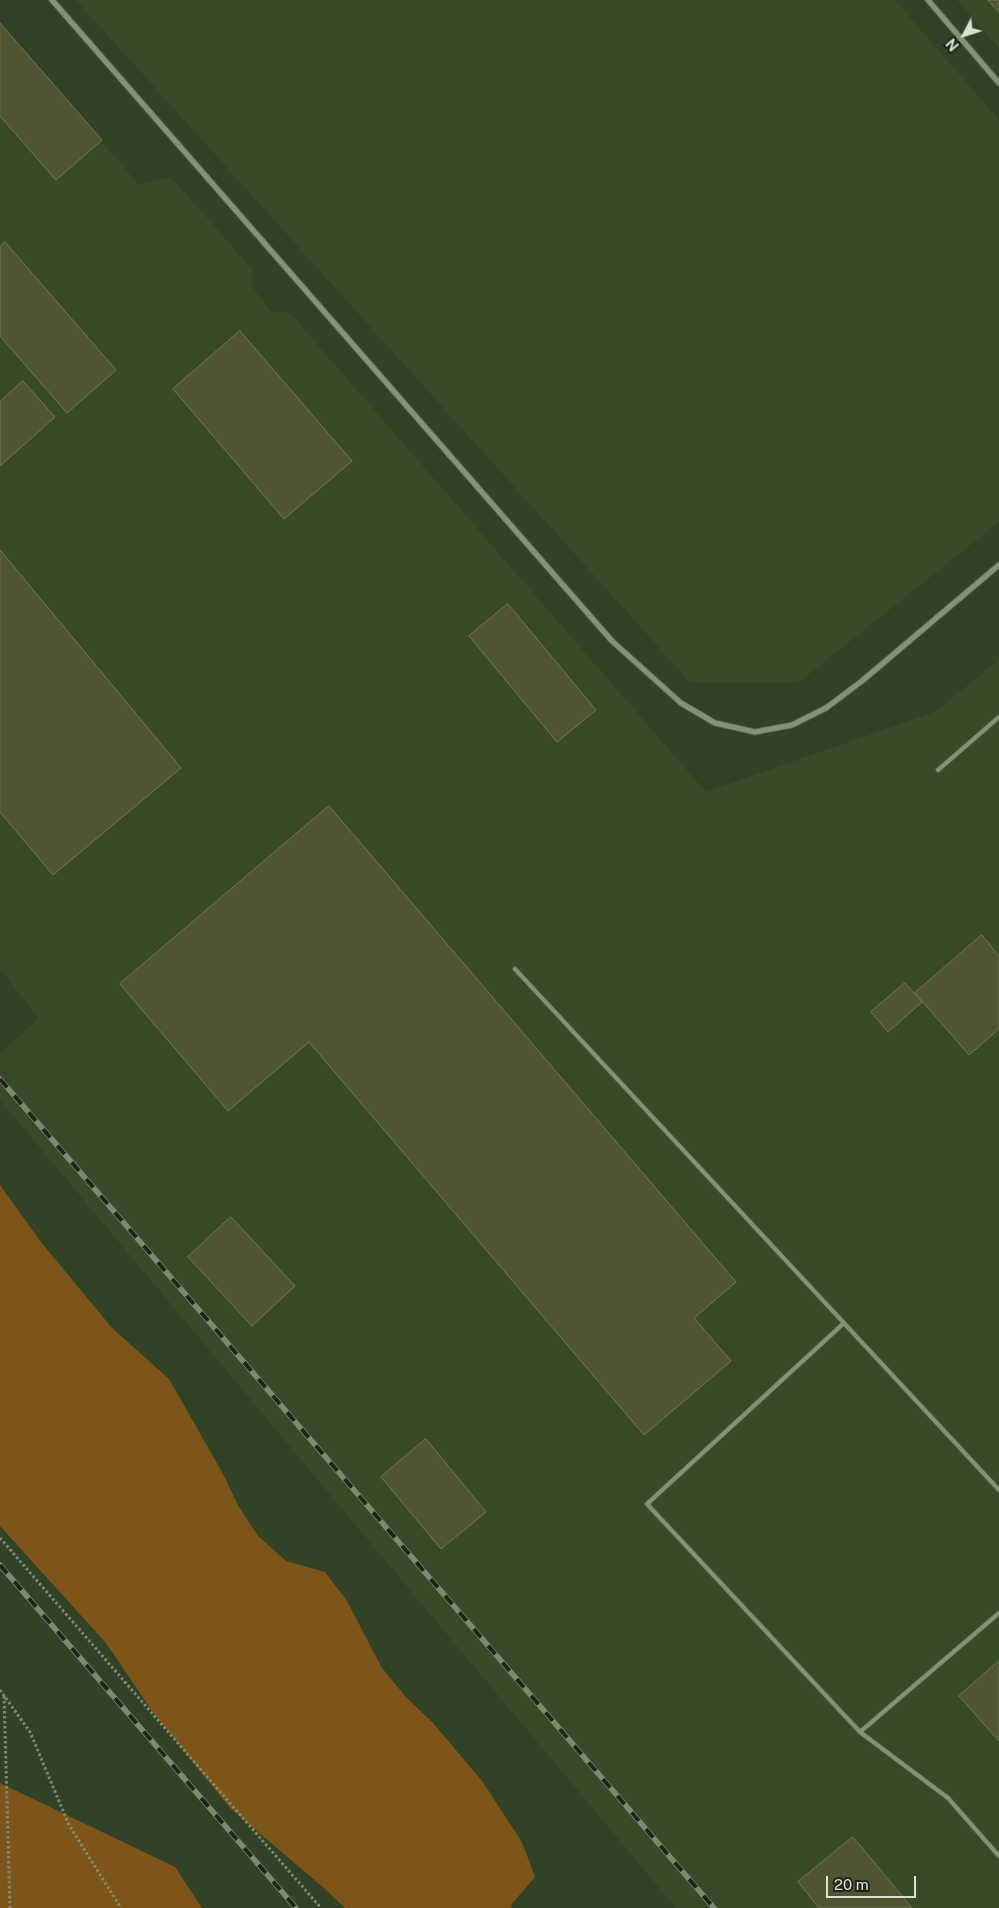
<!DOCTYPE html>
<style>
body{margin:0}
#map{position:relative;width:999px;height:1908px;overflow:hidden;background:#324226;font-family:"Public Sans",sans-serif}
canvas{display:block}
.north{position:absolute;left:939px;top:10px;width:50px;height:50px;-webkit-text-stroke:4px #1f2619;paint-order:stroke;rotate:230deg;font-size:14px;font-weight:700;line-height:20px;text-align:center;color:#d8e2d1}
.north::after{content:'';display:block;margin:auto;width:18px;height:22px;background:#d8e2d1;clip-path:polygon(50% 0,100% 100%,50% 72%,0 100%)}
.scale{position:absolute;left:826px;top:1876px;width:90px;height:22px;box-sizing:border-box;border:2px solid #d8e2d1;border-top:0;padding-left:6px;font-size:15px;line-height:18px;white-space:nowrap;color:#d8e2d1;-webkit-text-stroke:4px #1f2619;paint-order:stroke}
</style>
<div id="map">
<canvas width="999" height="1908"></canvas>
<div class="north">N</div>
<div class="scale">20 m</div>
</div>
<script>
const c = document.querySelector('canvas').getContext('2d');
c.lineJoin = 'round';
function fillPath(path, color) { c.fillStyle = color; c.fill(path, 'evenodd'); }
function stroke(path, color, width, dash) { c.strokeStyle = color; c.lineWidth = width; c.lineCap = dash ? 'butt' : 'round'; c.setLineDash(dash || []); c.stroke(path); }
fillPath(new Path2D(`
 M76,0H895L999,120V522L799,682H690Z
 M957,0H999V48Z
 M0,23L138,184L171,177L253,270L251,285L270,311L290,313L706,792L937,711L999,659V1908H676L0,1100V1054L38,1018L0,969Z`), '#374b28');
fillPath(new Path2D(`
 M0,1185L41,1242L112,1328L169,1379L222,1472L239,1507L258,1536L286,1561L325,1572L347,1601L382,1668L406,1697L433,1723L482,1781L522,1842L535,1877L511,1905L512,1908H345L325,1889L231,1809L152,1711L106,1643L0,1526Z
 M0,1783L175,1867L202,1908H0Z`), '#7d5518');
const building = new Path2D(`
 M988,0H999V12Z
 M0,23L102,140L56,180L0,116Z
 M5,242L116,370L67,413L0,336V247Z
 M240,331L352,461L284,519L173,389Z
 M23,381L55,417L0,466V402Z
 M0,550L181,768L53,875L0,812Z
 M508,604L596,710L557,742L469,636Z
 M329,806L736,1282L694,1318L731,1361L644,1435L309,1042L228,1111L120,984Z
 M982,935L999,956V1029L969,1055L915,993Z
 M905,983L922,1002L888,1032L871,1012Z
 M231,1217L295,1286L252,1326L188,1257Z
 M426,1439L486,1512L441,1549L381,1477Z
 M999,1661V1741L959,1696Z
 M853,1837L912,1908H819L798,1882Z`);
fillPath(building, '#505432');
stroke(building, '#737654', 1);
const service = new Path2D(`
 M938,770L999,717
 M515,969L999,1490
 M844,1323L647,1504L860,1732
 M999,1613L860,1732L948,1798L999,1856`);
const minor = new Path2D(`
 M52,0L612,641L681,703L715,723L755,732L792,725L826,708L862,681L999,565
 M928,0L999,83`);
stroke(service, '#526048', 5.5);
stroke(minor, '#526048', 7);
stroke(new Path2D(`
 M0,1538L321,1908
 M0,1690L30,1732L69,1825L121,1908
 M4,1696L10,1908`), '#7f8c75', 3, [2.5, 2.5]);
stroke(service, '#819474', 4);
stroke(minor, '#819474', 5);
const rail = new Path2D(`
 M0,1079L714,1908
 M0,1565L296,1908`);
stroke(rail, '#7d8a73', 5.5);
stroke(rail, '#1f2619', 4, [11]);
</script>
